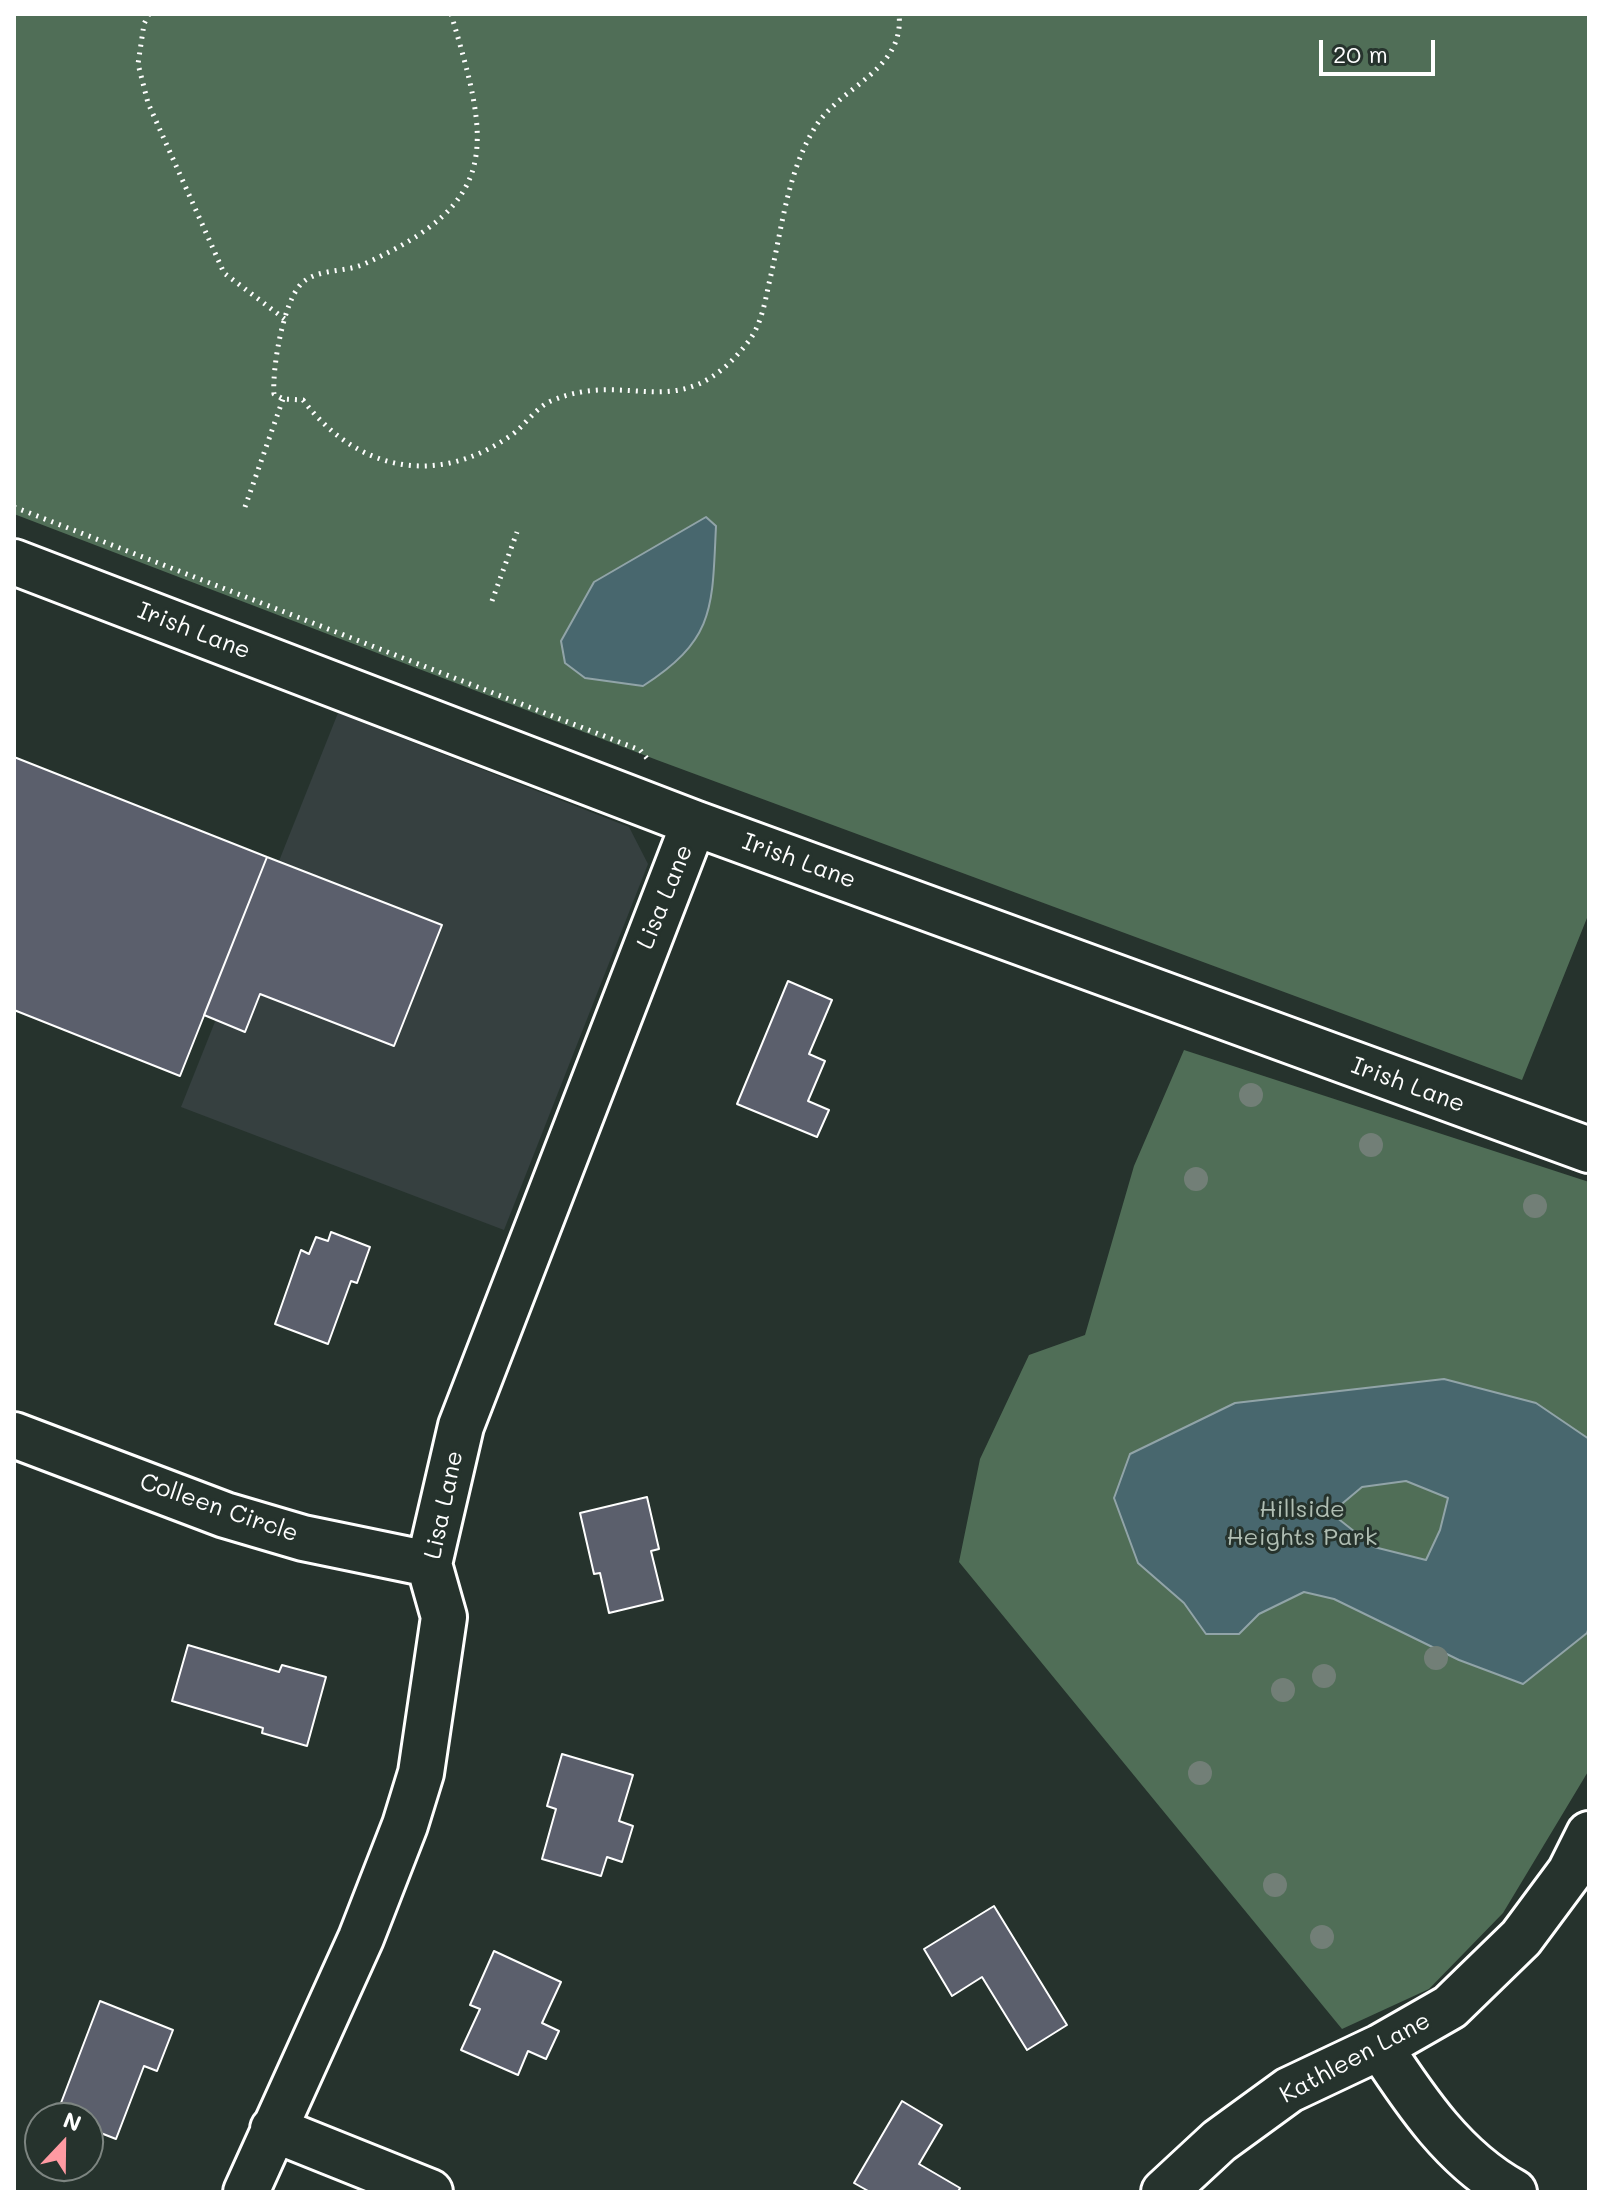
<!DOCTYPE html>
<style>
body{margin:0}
#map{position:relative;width:1603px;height:2206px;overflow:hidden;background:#26332d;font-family:Mali,sans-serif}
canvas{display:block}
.frame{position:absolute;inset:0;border:16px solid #fff;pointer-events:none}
.north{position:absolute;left:24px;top:2102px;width:80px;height:80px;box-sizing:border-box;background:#26332d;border:2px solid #7d8581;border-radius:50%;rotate:22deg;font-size:22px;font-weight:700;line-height:32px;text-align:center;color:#fff}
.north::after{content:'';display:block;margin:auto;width:28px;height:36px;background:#ff9aa2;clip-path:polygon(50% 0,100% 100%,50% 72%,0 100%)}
.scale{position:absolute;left:1319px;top:40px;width:116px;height:36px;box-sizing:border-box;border:4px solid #fff;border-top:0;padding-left:10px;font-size:24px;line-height:28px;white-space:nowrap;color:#fff;-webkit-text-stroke:6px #26332d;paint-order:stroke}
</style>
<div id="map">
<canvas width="1603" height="2206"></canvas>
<div class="frame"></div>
<div class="north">N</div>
<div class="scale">20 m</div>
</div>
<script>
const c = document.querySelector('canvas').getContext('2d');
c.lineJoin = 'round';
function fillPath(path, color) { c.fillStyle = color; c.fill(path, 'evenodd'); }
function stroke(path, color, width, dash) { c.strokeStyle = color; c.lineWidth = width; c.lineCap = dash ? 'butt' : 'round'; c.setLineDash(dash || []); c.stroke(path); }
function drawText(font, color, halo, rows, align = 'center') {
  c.font = font + ' Mali,sans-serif'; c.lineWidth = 6; c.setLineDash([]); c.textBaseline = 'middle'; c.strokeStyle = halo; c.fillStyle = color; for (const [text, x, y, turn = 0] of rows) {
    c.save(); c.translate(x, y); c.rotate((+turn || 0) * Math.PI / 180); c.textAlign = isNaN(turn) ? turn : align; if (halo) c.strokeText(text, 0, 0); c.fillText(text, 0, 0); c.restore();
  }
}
fillPath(new Path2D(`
 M338,713L629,827L648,864L504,1230L181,1107Z`), '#364040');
fillPath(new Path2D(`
 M14,14H1589V913L1522,1080L657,760L14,514Z
 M1184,1050L1589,1182V1770L1503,1913L1429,1989L1342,2029L959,1562L980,1459L1029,1355L1085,1335L1134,1166Z`), '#506e57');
const water = new Path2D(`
 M706,517L716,526C712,607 716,639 643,686L585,678L565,663L561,641L594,582Z
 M1444,1379L1536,1403L1589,1439V1627L1587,1633L1523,1684L1459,1660L1334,1599L1304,1592L1259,1614L1239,1634H1206L1184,1603L1138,1563L1114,1498L1130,1454L1235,1403ZM1406,1481L1448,1498L1440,1530L1426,1560L1374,1547L1331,1513L1362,1487Z`);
fillPath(water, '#48676e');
stroke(water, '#91a4a8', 2);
const building = new Path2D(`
 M14,757L267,857L180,1076L14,1010Z
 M267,857L442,925L394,1046L260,994L245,1032L204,1015Z
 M788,981L832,1000L809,1054L825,1061L808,1101L829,1110L817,1137L737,1104Z
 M331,1232L370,1247L357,1283L351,1281L328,1344L275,1324L301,1250L309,1254L316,1237L328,1241Z
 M647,1497L659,1549L651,1551L663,1600L609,1613L600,1573L594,1574L580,1513Z
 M188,1645L279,1672L282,1665L326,1677L307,1746L262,1733L263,1728L172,1701Z
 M562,1754L633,1775L619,1821L633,1826L622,1862L607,1857L601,1876L542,1859L556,1809L547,1806Z
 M994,1906L1067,2025L1027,2050L982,1977L952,1996L924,1949Z
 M494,1951L561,1982L542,2023L559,2031L546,2059L528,2051L518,2075L461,2050L480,2009L470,2005Z
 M100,2001L173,2030L157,2071L144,2066L116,2139L88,2128V2118L56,2116Z
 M902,2101L942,2125L919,2164L960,2188L958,2192H870L854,2183Z`);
fillPath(building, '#5b5f6c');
stroke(building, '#fff', 2);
const street = new Path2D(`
 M14,562L694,823L1589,1150
 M14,1435L225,1515L303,1538L429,1564
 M1380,2047C1416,2102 1455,2160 1514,2192
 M273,2129L430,2192
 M246,2192L361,1938L405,1825L421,1773L444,1617L429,1564L461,1426L694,823
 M1164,2192L1219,2141L1289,2090L1380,2047L1450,2007L1521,1938L1570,1872L1589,1834`);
stroke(street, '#fff', 50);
stroke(new Path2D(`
 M149,14L144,24L138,64L148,103L224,273L286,320
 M451,14C490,144 503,202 364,264C344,273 317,268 301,284C283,303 272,369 274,394L283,399L303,400C356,470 435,488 510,436C524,427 535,408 551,401C630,367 680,430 748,342C762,324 765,301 770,279C782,229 787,174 814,129C839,86 905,71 899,14
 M14,507L640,750L650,762
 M245,507L283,399
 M492,601L517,532`), '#fff', 5, [2, 6]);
stroke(street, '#26332d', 44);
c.fillStyle = '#727f77';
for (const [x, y] of [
 [1251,1095],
 [1371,1145],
 [1196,1179],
 [1535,1206],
 [1436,1658],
 [1324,1676],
 [1283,1690],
 [1200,1773],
 [1275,1885],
 [1322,1937]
]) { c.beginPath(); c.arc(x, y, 12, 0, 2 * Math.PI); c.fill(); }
drawText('24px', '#fff', '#26332d', [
 ["Irish Lane",194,631,21],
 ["Irish Lane",799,861,20],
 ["Lisa Lane",665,897,-68],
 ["Irish Lane",1408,1085,20],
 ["Lisa Lane",444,1505,-78],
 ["Colleen Circle",219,1508,19],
 ["Kathleen Lane",1355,2058,-28]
]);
drawText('24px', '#b0beb3', '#26332d', [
 ["Hillside",1302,1510],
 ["Heights Park",1302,1538]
]);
</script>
